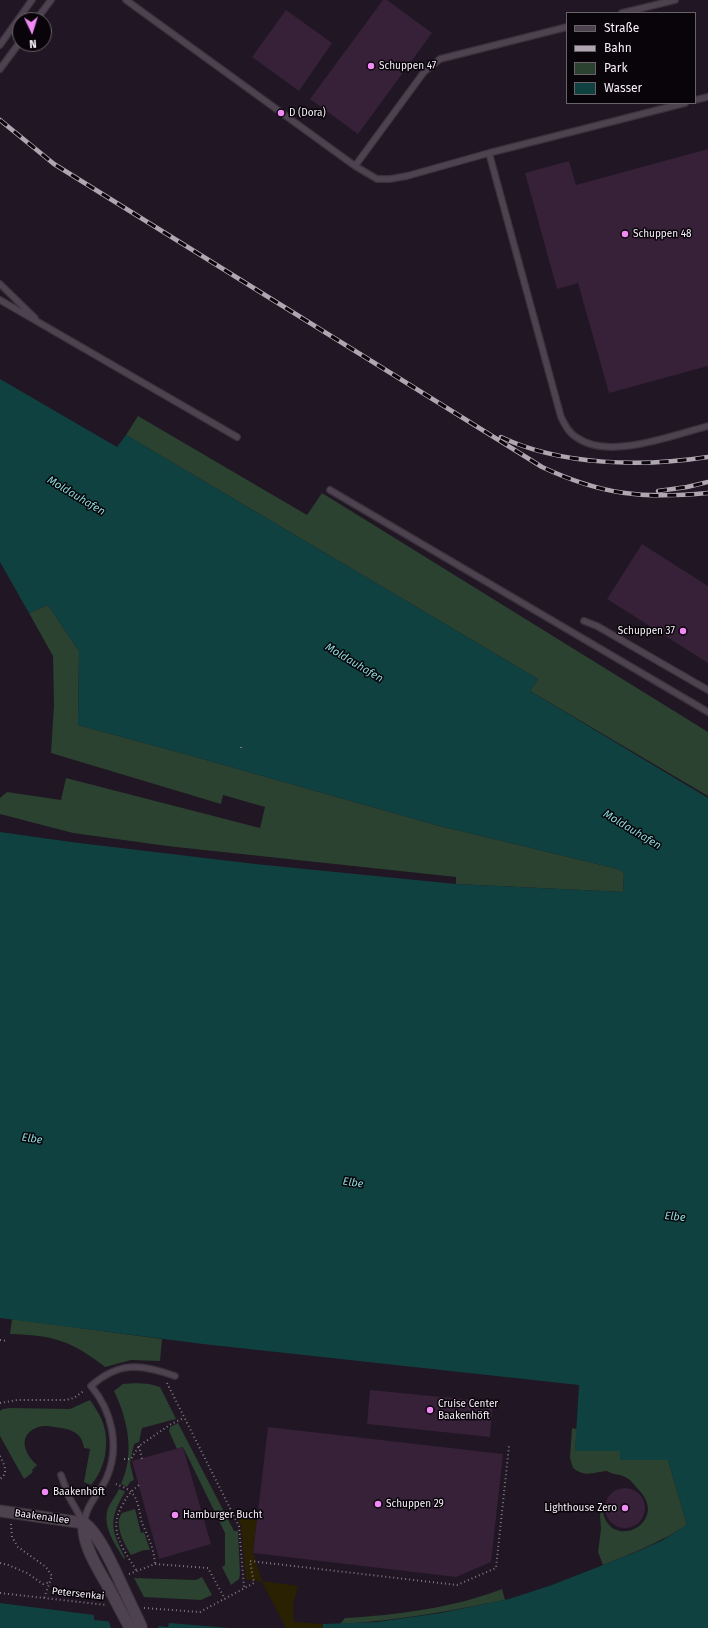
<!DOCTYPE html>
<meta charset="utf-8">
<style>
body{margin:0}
#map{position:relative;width:708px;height:1628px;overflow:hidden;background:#211623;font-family:"Fira Sans",sans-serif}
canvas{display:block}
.legend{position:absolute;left:566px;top:12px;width:130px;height:92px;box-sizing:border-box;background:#080409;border:1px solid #686269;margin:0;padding:5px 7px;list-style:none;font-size:12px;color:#f8f0fa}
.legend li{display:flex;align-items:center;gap:8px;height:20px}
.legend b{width:20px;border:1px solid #686269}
.north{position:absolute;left:12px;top:12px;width:40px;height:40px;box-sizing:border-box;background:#080409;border:1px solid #686269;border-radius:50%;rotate:176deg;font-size:11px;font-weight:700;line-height:16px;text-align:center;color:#f8f0fa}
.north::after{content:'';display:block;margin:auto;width:14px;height:18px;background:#f18af4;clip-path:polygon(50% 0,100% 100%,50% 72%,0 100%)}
</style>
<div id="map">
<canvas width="708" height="1628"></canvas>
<ul class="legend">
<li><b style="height:5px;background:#4e4150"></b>Straße</li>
<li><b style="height:5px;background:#afa6b1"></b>Bahn</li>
<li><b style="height:11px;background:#2a422f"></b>Park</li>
<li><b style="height:11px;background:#104141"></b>Wasser</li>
</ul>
<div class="north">N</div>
</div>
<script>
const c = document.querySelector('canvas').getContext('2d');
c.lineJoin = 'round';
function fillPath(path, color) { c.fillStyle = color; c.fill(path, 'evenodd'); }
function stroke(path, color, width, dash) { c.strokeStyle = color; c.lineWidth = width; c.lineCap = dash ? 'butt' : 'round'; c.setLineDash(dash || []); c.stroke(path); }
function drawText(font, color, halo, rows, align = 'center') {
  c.font = font + ' "Fira Sans",sans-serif'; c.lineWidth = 3; c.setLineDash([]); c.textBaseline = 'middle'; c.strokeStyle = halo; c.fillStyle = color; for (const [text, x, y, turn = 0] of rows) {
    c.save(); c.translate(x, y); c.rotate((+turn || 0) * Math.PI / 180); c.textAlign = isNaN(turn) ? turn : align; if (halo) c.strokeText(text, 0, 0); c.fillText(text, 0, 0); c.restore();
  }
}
fillPath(new Path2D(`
 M138,416L307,515L322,493L708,732V796L530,691L538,679L126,435Z
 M48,605L79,651L78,725L185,754L436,825L618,869L624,873L623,892L456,884V877L167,846L73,833L0,814V798L7,792L61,800L66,778L260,828L265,807L223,795L221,804L51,753L54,705L53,656L29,613Z
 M12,1319L162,1339L160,1361L131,1360L105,1367C72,1341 53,1335 10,1334Z
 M136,1383L149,1384L160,1387L176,1419L142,1428L139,1442L134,1444L130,1463L134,1480L130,1482L127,1487L121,1484C135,1454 128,1420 114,1391L123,1384Z
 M90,1400C94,1406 98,1412 101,1418C111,1440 106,1468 91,1485L84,1482L90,1449L84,1448C82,1431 69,1429 55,1427C48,1426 42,1425 36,1428C17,1436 25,1455 37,1465L32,1470L33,1472L24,1479L0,1436V1411L3,1409L10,1408L70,1409Z
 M178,1423L234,1531H238L240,1574L239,1579L231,1585L222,1567L225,1565V1533L183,1447L177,1449L169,1431L170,1427Z
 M572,1428L577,1429L575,1451H620L621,1460H668L687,1525C660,1542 632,1554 603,1565L598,1552L601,1529L600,1515L602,1504C604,1556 673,1524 638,1489C634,1485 631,1480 627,1478C621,1474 613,1475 607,1471C593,1472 586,1478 573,1468L570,1458Z
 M119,1489L124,1491L125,1492C108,1521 111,1529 125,1558L124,1559C115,1544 102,1527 108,1508C111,1502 116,1495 119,1489Z
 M135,1509L141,1533L144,1532L150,1550H144L131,1555C125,1545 113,1524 122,1513Z
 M202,1577L212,1595L201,1600L144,1597L134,1578L196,1580Z
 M502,1589L505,1600C450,1611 396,1621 340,1624L345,1618C397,1615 453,1608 502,1589Z`), '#2a422f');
fillPath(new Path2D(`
 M237,1517L257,1520L253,1553L262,1581L298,1586L293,1604L294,1622L323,1624V1628H286L262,1582L246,1579L241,1526Z`), '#292101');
fillPath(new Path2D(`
 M0,379L117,447L126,435L538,679L530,691L708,798V1628H323V1624L377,1622L441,1613L509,1599L552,1585L634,1553L661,1541L687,1525L668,1460H620V1451H575L579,1385L203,1344L0,1318V832L71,842L255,864L456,884L623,892L624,873L618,869L436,825L185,754L78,725L79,651L48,605L29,613L0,562Z
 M0,1603L94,1615V1620L168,1627L169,1623L230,1628H0Z`), '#104141');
fillPath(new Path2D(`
 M108,1619L157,1624L159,1628H111Z`), '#211623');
fillPath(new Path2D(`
 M383,0H387L432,33L358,134L310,99Z
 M286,10L332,43L299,91L252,57Z
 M708,149V366L609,393L578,283L557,289L525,173L569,161L576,185Z
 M642,544L708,586V663L607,599Z
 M370,1390L493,1402L490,1437L367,1424Z
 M268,1427L503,1454L491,1562L456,1577L253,1553Z
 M183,1447L211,1544L159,1559L132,1461Z
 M605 1508a20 20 0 1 1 40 0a20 20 0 1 1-40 0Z`), '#362138');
const service = new Path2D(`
 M126,0L355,166L377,179H390L407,176L489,153L685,103
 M622,13L675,0
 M36,20L51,0
 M0,45L32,0
 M0,69L20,42
 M695,100L708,97
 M489,153L561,417C565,425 569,433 576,437C608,461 673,435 708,426
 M355,166L424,72L440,59L567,27
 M0,284L35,318
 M0,300L237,437
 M330,490L708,712
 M584,621L597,626L708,690
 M61,1475L69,1497L84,1523
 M84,1523C85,1519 86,1513 88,1509C93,1498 102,1489 107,1477C120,1446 112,1411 91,1386C119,1361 141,1364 175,1376`);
const minor = new Path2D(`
 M0,1511L84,1523C99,1532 117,1575 125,1592
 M84,1523C81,1545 101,1573 111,1592`);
stroke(service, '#3a323c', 8);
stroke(minor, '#3a323c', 13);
stroke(new Path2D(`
 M241,748V746
 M0,1340L8,1341
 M167,1383L239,1526L244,1588
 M0,1403L17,1400H66L74,1398L85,1390
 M139,1446L142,1459
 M0,1456C4,1464 9,1473 0,1479
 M124,1459H131L139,1446L171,1424L184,1418
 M116,1484C120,1486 127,1488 130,1491C139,1498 139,1513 142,1523C148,1537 154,1548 155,1564
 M11,1524L12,1537L18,1547L46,1567L52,1576L44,1598
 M0,1563L8,1565L27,1573L43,1584L50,1582
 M136,1570C123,1548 107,1530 123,1504C127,1496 131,1491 139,1485
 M129,1574L155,1564L208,1568L225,1599
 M0,1593L106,1605
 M144,1608L200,1612L254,1583L250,1561L457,1585L496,1568L509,1446`), '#827984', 2, [1, 3]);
stroke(service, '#4e4150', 5.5);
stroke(minor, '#4e4150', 11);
const rail = new Path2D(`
 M0,120L54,164L542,467C602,495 642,499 708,493
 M501,437C562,466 643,467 708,457
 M658,491L687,487L708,482`);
stroke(rail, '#afa6b1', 4.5);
stroke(rail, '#080409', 3, [9]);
const minorBridge = new Path2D(`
 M111,1592L130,1628
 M125,1592L142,1628`);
stroke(minorBridge, '#3a323c', 13, []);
stroke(minorBridge, '#4e4150', 11);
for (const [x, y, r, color] of [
 [371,66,4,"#f18af4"],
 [281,113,4,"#f18af4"],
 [625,234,4,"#f18af4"],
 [683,631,4,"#f18af4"],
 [430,1410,4,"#f18af4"],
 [45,1492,4,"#f18af4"],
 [378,1504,4,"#f18af4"],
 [625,1508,4,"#f18af4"],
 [175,1515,4,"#f18af4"]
]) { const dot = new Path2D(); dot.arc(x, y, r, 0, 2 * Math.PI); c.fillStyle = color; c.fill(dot); stroke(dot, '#080409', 1.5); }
drawText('10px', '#f8f0fa', '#080409', [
 ["Schuppen 47",379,66],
 ["D (Dora)",289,113],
 ["Schuppen 48",633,234],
 ["Schuppen 37",675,631,"right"],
 ["Cruise Center",438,1404],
 ["Baakenhöft",438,1416],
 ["Baakenhöft",53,1492],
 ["Schuppen 29",386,1504],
 ["Lighthouse Zero",617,1508,"right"],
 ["Hamburger Bucht",183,1515]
], 'left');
drawText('10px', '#f8f0fa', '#080409', [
 ["Baakenallee",42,1517,8],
 ["Petersenkai",78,1594,6]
]);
drawText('italic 11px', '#88dada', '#080409', [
 ["Moldauhafen",76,496,31],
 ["Moldauhafen",354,663,31],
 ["Moldauhafen",632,830,31],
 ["Elbe",32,1139,8],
 ["Elbe",353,1183,8],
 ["Elbe",675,1217,6]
]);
</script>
